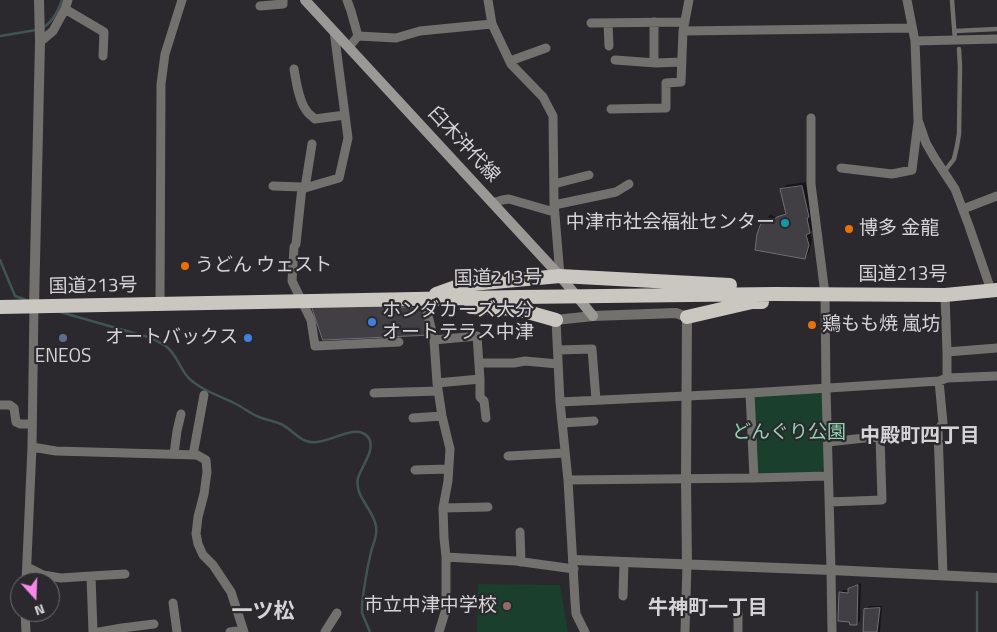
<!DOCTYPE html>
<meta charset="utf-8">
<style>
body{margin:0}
#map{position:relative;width:997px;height:632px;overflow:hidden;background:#2b292d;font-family:"Titillium Web",sans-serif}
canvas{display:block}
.north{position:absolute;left:10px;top:572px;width:50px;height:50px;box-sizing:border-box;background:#2b292d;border:1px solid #6f6d71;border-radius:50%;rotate:160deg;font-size:14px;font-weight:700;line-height:20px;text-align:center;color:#d5d3d6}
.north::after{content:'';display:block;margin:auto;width:18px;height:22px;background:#f788eb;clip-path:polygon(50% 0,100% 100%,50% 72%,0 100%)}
</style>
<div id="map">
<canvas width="997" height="632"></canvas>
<div class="north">N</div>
</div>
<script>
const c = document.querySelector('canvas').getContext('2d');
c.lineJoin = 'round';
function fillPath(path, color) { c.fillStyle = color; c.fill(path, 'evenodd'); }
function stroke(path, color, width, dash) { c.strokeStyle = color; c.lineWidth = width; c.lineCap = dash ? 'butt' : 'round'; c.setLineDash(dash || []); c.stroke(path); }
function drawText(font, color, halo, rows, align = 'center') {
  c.font = font + ' "Titillium Web","Noto Sans JP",sans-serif'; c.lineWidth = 4.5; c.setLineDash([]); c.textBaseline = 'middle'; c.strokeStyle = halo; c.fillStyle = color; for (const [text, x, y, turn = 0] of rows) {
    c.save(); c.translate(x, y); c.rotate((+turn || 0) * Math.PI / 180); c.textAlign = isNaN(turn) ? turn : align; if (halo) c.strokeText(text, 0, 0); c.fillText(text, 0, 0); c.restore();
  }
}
fillPath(new Path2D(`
 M818,391L823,396L824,467L819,473L760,474L755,468L754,398L759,394Z
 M478,584L560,585L568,632H477Z`), '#1a3f2d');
fillPath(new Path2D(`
 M806,182L813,212L814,228L810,232L812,240L809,253L805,257L762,224L771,214L776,218L787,212L782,189L786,185Z
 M313,305H427L434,330Z
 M861,583L860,621L857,624L840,593L843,590H849L852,586Z
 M869,606H882L880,632H864L865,610Z`), '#0007');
stroke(new Path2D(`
 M42,28C52,23 58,11 62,0
 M0,36L36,30
 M0,260L15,296L29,301
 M60,312L148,337C155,340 163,343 168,348C177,356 180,368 187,376C189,379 193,382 196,384C208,393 223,397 236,404C244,408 251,414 259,417C266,420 274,421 281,424C290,428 297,438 306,441C324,448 354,422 367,436C378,447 361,467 358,478C354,496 373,509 376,526C378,535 373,544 371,552C367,569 364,587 362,604V613L370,632
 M977,592V632`), '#415454', 2.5);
const building = new Path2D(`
 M802,186L809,217L807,218L810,233L806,235L809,245L805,259L755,250L757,234L761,223L766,218L771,222L777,217L786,214L780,189Z
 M311,304L423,308L431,335L323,340Z
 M858,585L857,625H850L849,622L838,621L839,592L848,593V589Z
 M880,608L877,632H863L864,609Z`);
fillPath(building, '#423f44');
stroke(building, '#716e74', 1);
stroke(new Path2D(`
 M952,0L955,40
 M955,31L997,29
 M944,172L954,159L957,146L959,134L960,67L959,49`), '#72716e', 4.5);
stroke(new Path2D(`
 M347,0L351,11L358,36L349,47
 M488,0L492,24L511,64L543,97L553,116L554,203L560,276
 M689,0L683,31L912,28
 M907,0L915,41L918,120L926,143L934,157L955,189L969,226L991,290
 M260,6L283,4V0
 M65,9L104,32L103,56
 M654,22V63
 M591,23L685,22
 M608,23L609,46
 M334,31L348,138L339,178L305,188L302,187L296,244L294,247L292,281L311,320L315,346L399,342
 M358,36L396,38L420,31L492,24
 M915,41L997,39
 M40,42L53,31L65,9L68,0
 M615,60L656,63L682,62
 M510,61L546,48
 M294,69C296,81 299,101 306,110C308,114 312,116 315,119L345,115
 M611,109L666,108V83L681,82L683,31
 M811,118V184L825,294L826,388L831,570L832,632
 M841,168L892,174L912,170L918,122
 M554,184L589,175
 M273,186L302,187
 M305,188L312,144
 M492,203L502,200L509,199L554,212
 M554,205L616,192L629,184
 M963,209L997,196
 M945,295L947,352V378
 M424,299L434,340L437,383L442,416L450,449L448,481L443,508L444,538L446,557V609L439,632
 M160,304L161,84L165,54L182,0
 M556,320L560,402L568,480L575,601L576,614L585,632
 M434,340L477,336L480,379L437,383
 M558,350L592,349L596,400
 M947,352L997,348
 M479,363H514L525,361L558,364
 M480,379V397L484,401L486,418
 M939,381L943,423L938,430L943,575
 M374,393L438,391
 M750,393L754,478
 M560,402L750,393L939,381L947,378L997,376
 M0,405H10L14,408L16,422L20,424H32
 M413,418L442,416
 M562,423L594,421
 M828,442L938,430
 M32,447L56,451L197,455L206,460L207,472L204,494L198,517L196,534L198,544L203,555L213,565L231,592L244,632
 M174,454L177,431L181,414
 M193,455L204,395
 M508,456L565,453
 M415,470L448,469
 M568,480L754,478L828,476
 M829,502L882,500L880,437
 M443,508L488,507
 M520,532L521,562
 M446,557L516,561L574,569
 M27,567L43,575L61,578L91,576L93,632
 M91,576L125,574
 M26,582L32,447L34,306
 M623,596L624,562
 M173,603L177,632
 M25,612L26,632
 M738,613V632
 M99,632L122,628L154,624
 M230,632L243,630
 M325,632L337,613
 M685,632L687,564`), '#72716e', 9);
stroke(new Path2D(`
 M34,306L40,42L39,0
 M556,320L593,316L676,313L687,317L686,478L687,564
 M573,560L831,570L997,578`), '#72716e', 10);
stroke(new Path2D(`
 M305,0L560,276L593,316`), '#9b9995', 10);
stroke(new Path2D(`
 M436,294L461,285L560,276L730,285
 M605,296L775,294L945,295L997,290
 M0,307L519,297
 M471,307L517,309L556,320
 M687,317L752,302H762`), '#cac6c0', 14);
stroke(new Path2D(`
 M519,297L605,296`), '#cac6c0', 14);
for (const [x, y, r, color] of [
 [785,223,5,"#0f9aa8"],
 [849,229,5,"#e8710a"],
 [185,266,5,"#e8710a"],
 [372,322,5,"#3f7fe0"],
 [812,325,5,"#e8710a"],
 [63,338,5,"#5c6f8a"],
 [248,338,5,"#3f7fe0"],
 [507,606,5,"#8d6e63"]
]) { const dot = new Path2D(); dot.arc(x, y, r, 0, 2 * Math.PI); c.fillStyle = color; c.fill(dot); stroke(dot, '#2b292d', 2); }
drawText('19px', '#d5d3d6', '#2b292d', [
 ["臼木沖代線",463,145,47],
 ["国道213号",903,275],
 ["国道213号",498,279,-1],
 ["国道213号",93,287,-1]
]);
drawText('19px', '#d5d3d6', '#2b292d', [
 ["中津市社会福祉センター",775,223,"right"],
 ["博多 金龍",859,229],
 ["うどん ウェスト",195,266],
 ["ホンダカーズ大分",382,311],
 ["オートテラス中津",382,333],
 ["鶏もも焼 嵐坊",822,325],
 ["オートバックス",238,338,"right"],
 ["ENEOS",63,357,"center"],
 ["市立中津中学校",497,606,"right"]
], 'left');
drawText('19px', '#91d4b0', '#2b292d', [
 ["どんぐり公園",789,433]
]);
drawText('bold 20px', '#d5d3d6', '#2b292d', [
 ["中殿町四丁目",920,437],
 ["牛神町一丁目",708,609]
]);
drawText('bold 21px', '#d5d3d6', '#2b292d', [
 ["一ツ松",263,613]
]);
</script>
